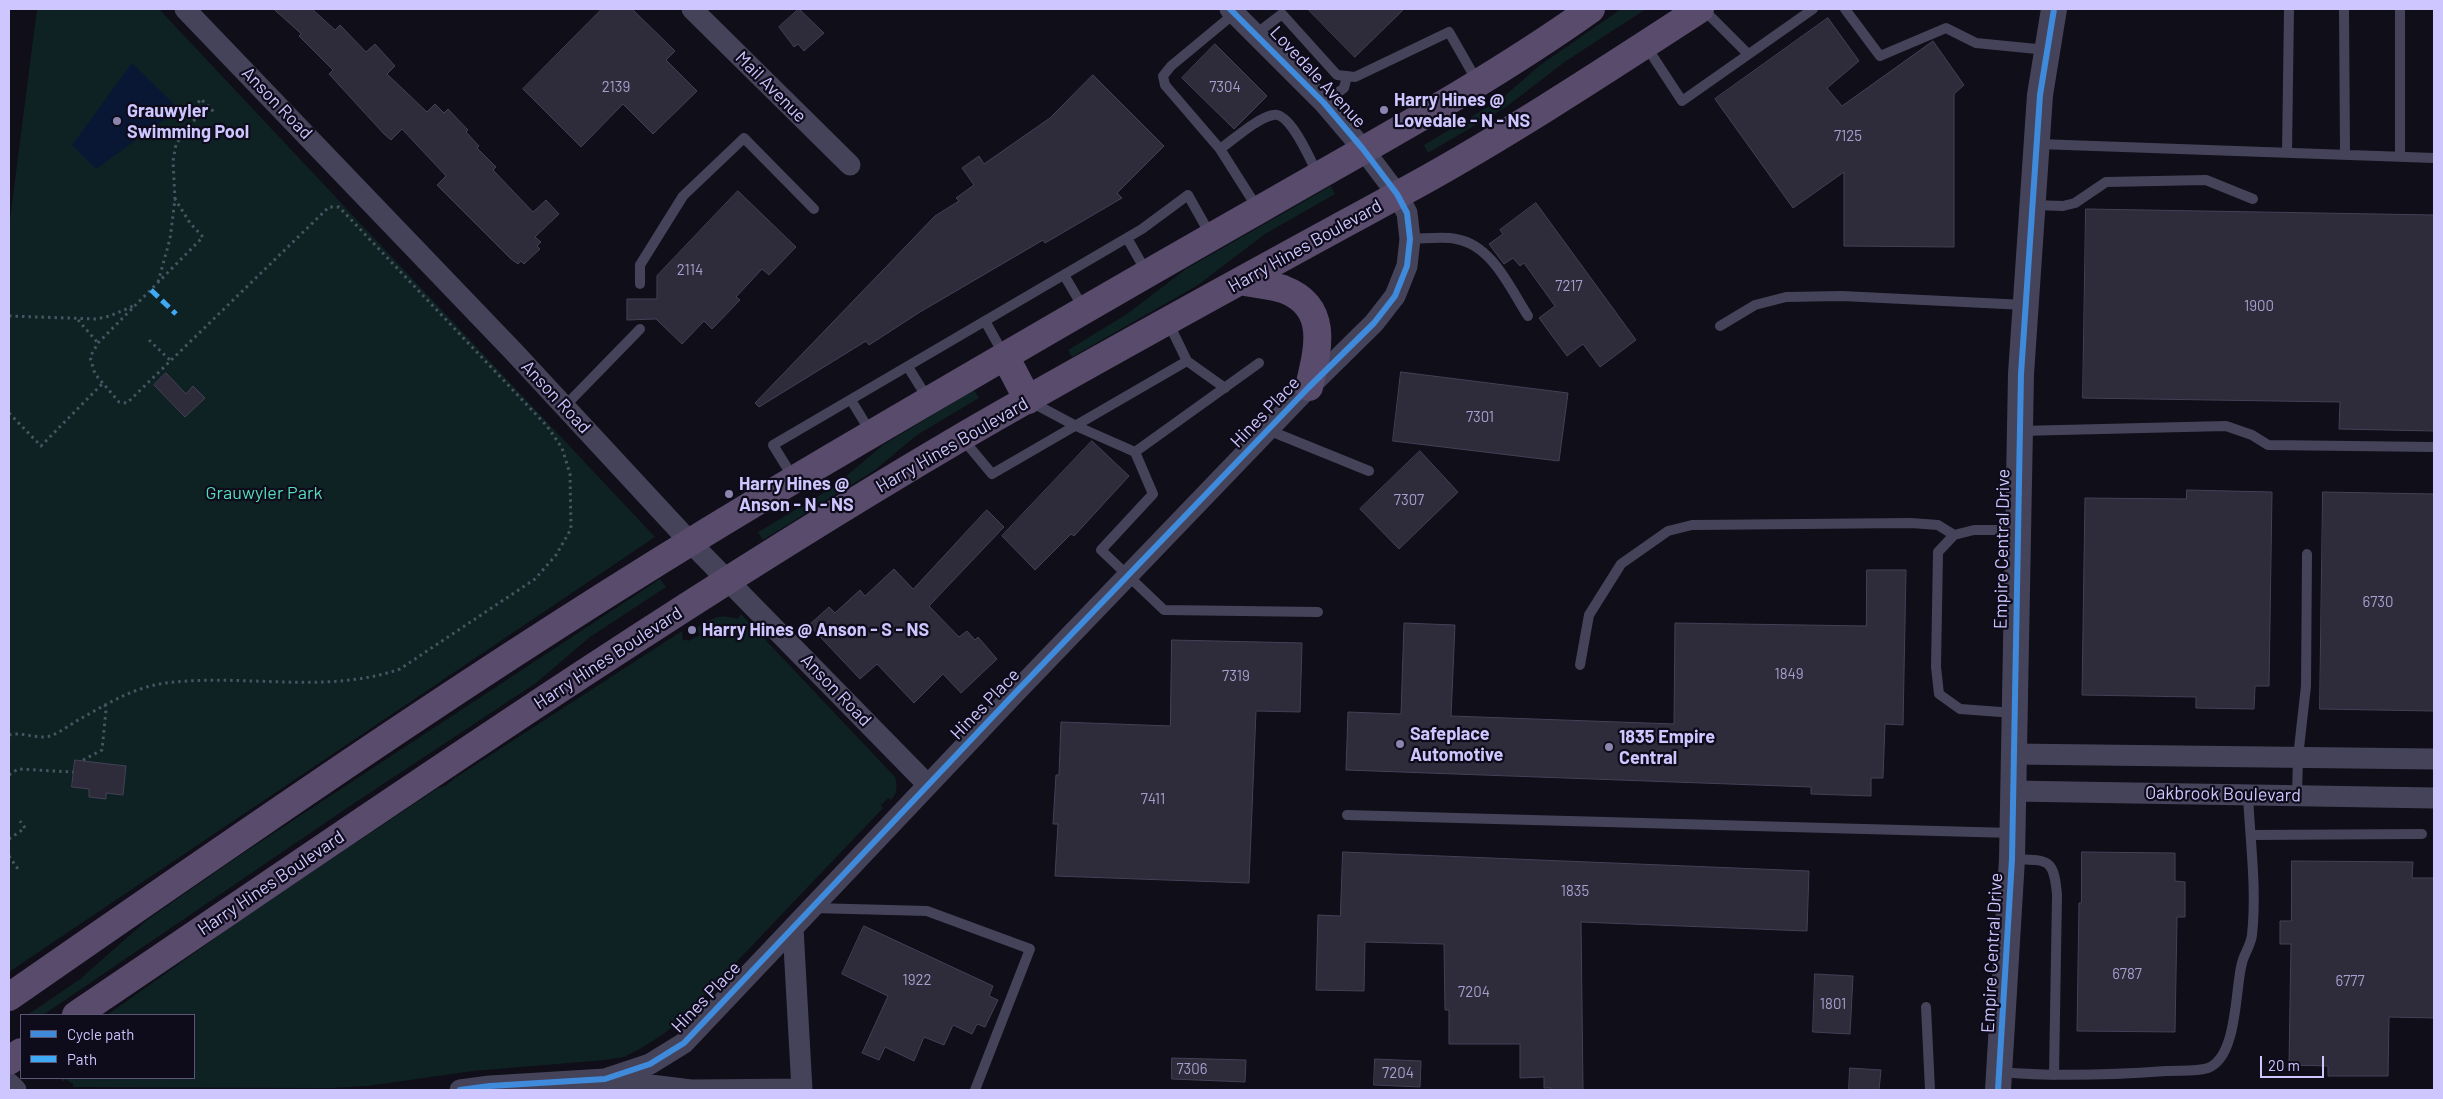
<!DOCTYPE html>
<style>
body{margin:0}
#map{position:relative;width:2443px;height:1099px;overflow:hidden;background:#100e18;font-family:Barlow,sans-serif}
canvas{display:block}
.frame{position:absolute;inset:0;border:10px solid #cec6ff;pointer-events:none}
.legend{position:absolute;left:20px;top:1014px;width:175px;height:65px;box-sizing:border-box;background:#0e0b1b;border:1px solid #5b5676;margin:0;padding:6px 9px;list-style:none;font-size:15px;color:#cec6ff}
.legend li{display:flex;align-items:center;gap:10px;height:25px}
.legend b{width:25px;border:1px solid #5b5676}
.scale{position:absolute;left:2260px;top:1056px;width:64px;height:22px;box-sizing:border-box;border:2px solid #cec6ff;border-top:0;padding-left:6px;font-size:15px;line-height:18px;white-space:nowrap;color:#cec6ff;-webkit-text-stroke:4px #0e0b1b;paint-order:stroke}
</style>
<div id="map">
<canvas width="2443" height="1099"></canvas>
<div class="frame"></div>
<ul class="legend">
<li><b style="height:6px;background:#408adc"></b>Cycle path</li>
<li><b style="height:6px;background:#3fa9f5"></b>Path</li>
</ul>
<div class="scale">20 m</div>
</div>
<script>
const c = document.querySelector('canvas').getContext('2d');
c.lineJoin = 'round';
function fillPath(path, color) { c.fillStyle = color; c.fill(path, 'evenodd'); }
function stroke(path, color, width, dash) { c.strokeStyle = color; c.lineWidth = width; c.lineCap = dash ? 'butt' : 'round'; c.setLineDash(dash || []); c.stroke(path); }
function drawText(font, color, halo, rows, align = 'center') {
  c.font = font + ' Barlow,sans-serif'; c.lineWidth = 4.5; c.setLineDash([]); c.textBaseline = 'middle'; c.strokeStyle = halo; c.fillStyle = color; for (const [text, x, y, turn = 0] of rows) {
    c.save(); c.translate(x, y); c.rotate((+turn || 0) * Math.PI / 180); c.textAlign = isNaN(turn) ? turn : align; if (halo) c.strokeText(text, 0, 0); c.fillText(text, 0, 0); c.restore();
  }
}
fillPath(new Path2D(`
 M37,9H159L655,537L9,972V227Z
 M1621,9H1642L1643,11L1566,61L1506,107L1428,153L1424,145L1501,99L1539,66Z
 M1331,186L1335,194L1265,234L1198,285L1072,357L1068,350L1127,314L1186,269Z
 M974,390L979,398L917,435L875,470L763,540L758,532L832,488L883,445Z
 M660,579L666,587L590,637L536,683L347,808L43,1015H27L79,980L147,920L239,856Z
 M741,614L895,777C898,786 897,794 891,800L888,798L881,805L883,808L686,1015L665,1033L640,1049L624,1057L605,1060L473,1071L367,1086L331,1088L80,1087H73V1084L65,1079L63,1082L60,1078H194V1015H107L255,910L438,788L445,786L455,778L682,631L683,641L686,639L688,641L700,635L696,628C713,618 718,613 738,619Z`), '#0e2223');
fillPath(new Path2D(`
 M132,63L179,109L96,169L72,145Z`), '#091734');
const building = new Path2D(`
 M274,9H312L335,30L340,25L366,52L375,44L395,66L387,74L427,112L435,104L444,113L448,109L468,130L466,132L479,146L477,148L496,167L493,170L533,212L546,200L559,214L535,237L541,242L537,246L540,249L524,264L521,261L518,264L511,259L437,185L446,176L402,129L391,140L384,134L329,74L333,70L299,36L301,34Z
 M602,9H632L675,51L666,60L697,91L653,134L623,104L581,147L523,89Z
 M799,9L824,33L804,51L798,44L794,47L779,27Z
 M1308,9H1404L1355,57Z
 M1828,18L1859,61L1827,88L1842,106L1933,41L1964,85L1954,94V247L1844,246V172L1793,208L1715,99Z
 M1215,44L1267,96L1234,129L1182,78Z
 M1093,75L1164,146L1117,193L1122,198L1045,243L1043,240L920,312L869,345L866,341L759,407L755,403L935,216L959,201L956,198L974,185L962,168L979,156L984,164L1050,118Z
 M738,191L796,247L769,275L762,269L736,297L740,300L712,329L704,321L682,344L656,319L627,320V299H657V276Z
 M1536,203L1636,340L1600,367L1583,344L1567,356L1539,318L1555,306L1524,263L1520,266L1513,258L1504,264L1489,244L1503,234L1500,230Z
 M2086,209L2434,215V431L2339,429L2340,402L2083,398Z
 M1401,372L1568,393L1559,461L1393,441Z
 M166,373L186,394L193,386L205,398L185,417L154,385Z
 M1092,441L1129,476L1074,536L1071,534L1035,570L1002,536Z
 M1420,451L1458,492L1399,549L1360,509Z
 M2187,490L2272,492L2269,686H2255L2254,709L2196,708V697L2082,695L2085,498L2186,499Z
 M2323,492L2434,494V711L2320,709Z
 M987,510L1004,527L929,606L959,637L967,631L975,640L978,637L997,659L961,693L943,674L914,703L877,664L860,679L809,625L829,607L835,613L860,590L865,596L894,569L913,589Z
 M1867,570H1906L1903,725L1885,724L1883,778H1871V796L1811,794V787L1346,770L1348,712L1401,714L1404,623L1455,625L1451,716L1674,724L1675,623L1866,626Z
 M1172,640L1302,643L1300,712L1256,711L1249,883L1055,876L1058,824H1053L1056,775H1059L1061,722L1170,726Z
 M75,760L126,766L123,795L106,793V799L89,797V789L72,787Z
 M1343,852L1809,871L1807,931L1581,922L1583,1090H1551V1088H1544V1077L1520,1078V1044H1449V1010H1445L1444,944L1365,942L1364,991L1316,990L1318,915L1340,916Z
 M2082,852L2175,853V881L2185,882V917H2177L2175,1032L2077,1031L2079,903H2081Z
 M2292,861L2413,862L2412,878H2434V1018L2389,1017L2388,1076H2328V1066L2289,1065L2291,944H2280V921H2291Z
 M864,926L993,986L989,996L998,1000L985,1027L977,1024L972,1034L953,1025L944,1045L924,1037L914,1061L885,1047L879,1060L862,1053L888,996L842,974Z
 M1815,974L1853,976L1850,1034L1813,1032Z
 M1172,1058L1246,1060L1245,1082L1172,1079Z
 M1375,1059L1421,1061L1420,1087L1374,1085Z
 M1850,1068L1881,1070L1879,1090H1849Z`);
fillPath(building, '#2e2b3b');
stroke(building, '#444057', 1);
stroke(new Path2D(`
 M158,282L170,239L175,199L173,161L176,144L194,121L197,104L201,99L215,113
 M9,316L96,319L110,316L133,306
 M78,320L98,343
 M149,340L171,361
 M9,413L41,446L102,384
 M9,735C23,731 39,741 53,735C62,731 71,724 80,719C107,704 134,687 166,683C243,673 325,695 400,669L535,579L556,555L571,529L570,474L562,448L547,426L339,207H329L127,403L119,402L95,374L90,357L98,343L203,237L190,223L175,199
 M83,760L102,750L106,710L105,705
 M9,775L18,769L73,772
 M9,839L25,828L20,821
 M9,856L20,872`), '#475563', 3, [2.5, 4]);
stroke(new Path2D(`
 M1703,9L1747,53
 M1845,9L1880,56L1946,28L1976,43L2047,50
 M2344,9L2345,154
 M2400,9V156
 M1235,13L1171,66L1163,76L1165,85L1220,149L1258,209
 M1256,34L1282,14L1337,75L1355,77L1449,32L1477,81
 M1646,46L1682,101L1813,9
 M1324,103L1344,88L1347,76
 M2038,144L2434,158
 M1220,149C1233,140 1257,118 1273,115C1290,111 1311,161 1318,175
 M2287,152L2289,9
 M2033,205L2063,206L2075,203L2106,182L2206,180L2253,199
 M1127,238L1147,273
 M1410,239C1424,239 1442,236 1456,239C1492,245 1510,288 1528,316
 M1064,275L1084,309
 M640,284V265L683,196L744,138L814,209
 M985,321L1004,355
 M1720,326L1755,305L1786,297L1842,296L2025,305
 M1187,361L1225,388
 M908,367L928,399
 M851,400L871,433
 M1031,402L1076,426L1135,452L1259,363
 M565,406L640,329
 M1268,430L1369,471
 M2019,431L2226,426L2252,435L2268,445L2434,447
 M962,438L992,474L1187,361L1168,322
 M1135,452L1153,494L1101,550L1164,610L1318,612
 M794,479L773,445L1142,229L1188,195L1211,236
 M1580,665L1589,615L1621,564L1668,531L1692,525L1911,523L1938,525L1954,535
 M2014,713L1960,709L1939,694L1936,667L1938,552L1954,535L1974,530H2017
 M2297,795L2298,757L2306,686L2307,554
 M1347,815L2012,833
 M2251,835L2422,834
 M2013,859C2048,860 2054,858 2057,895L2054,1075
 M813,908L927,911L1030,949L975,1090
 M1926,1007L1930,1090
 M2000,1072C2055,1077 2111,1075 2166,1071C2179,1070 2196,1072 2208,1068C2238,1057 2235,987 2242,963C2244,954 2251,945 2252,935C2257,889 2250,841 2248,795`), '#454359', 10);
stroke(new Path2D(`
 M185,9L514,352L690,542L928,785
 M692,9L850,165
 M2013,754L2434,759
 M2013,791L2434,798
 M793,928L802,1090
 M610,1080L691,1090L802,1089
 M9,1083L16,1090
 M460,1090L490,1086L605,1079L650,1064L684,1043L1016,692L1309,387L1374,323L1395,296L1407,266L1410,239L1407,213L1397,194L1363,149L1324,103L1230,9`), '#454359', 21);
stroke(new Path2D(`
 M1998,1090L2012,859L2021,374L2040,95L2054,9`), '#454359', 26);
stroke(new Path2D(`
 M1241,281C1254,284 1270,285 1283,289C1330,307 1318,349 1309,387
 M1005,356L1028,400
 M9,997C268,817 528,636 800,476C953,386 1107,296 1262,208C1373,144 1487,83 1591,9
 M76,1015C368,818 657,616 960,438C1110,351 1262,269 1414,186C1512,132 1606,70 1700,9
 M9,1061L21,1052`), '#594b6b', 28);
stroke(new Path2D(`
 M151,290L176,314`), '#3fa9f5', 5, [10, 5]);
stroke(new Path2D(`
 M460,1090L490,1086L605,1079L650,1064L684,1043L1016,692L1309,387L1374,323L1395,296L1407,266L1410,239L1407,213L1397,194L1363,149L1324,103L1230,9
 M1998,1090L2012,859L2021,374L2040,95L2054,9`), '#408adc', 6);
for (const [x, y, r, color] of [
 [1384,110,5,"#8c86ae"],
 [117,121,5,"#8c86ae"],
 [729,494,5,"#8c86ae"],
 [692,630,5,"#8c86ae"],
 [1400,744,5,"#8c86ae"],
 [1609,747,5,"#8c86ae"]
]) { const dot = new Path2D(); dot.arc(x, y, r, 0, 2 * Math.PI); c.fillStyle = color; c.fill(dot); stroke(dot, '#0e0b1b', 2); }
drawText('15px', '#a69fce', null, [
 ["2139",616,87],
 ["7304",1225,87],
 ["7125",1848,136],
 ["2114",690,270],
 ["7217",1569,286],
 ["1900",2259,306],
 ["7301",1480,417],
 ["7307",1409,500],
 ["6730",2378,602],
 ["1849",1789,674],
 ["7319",1236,676],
 ["7411",1153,799],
 ["1835",1575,891],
 ["6787",2127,974],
 ["1922",917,980],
 ["6777",2350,981],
 ["7204",1474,992],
 ["1801",1833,1004],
 ["7306",1192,1069],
 ["7204",1398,1073]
]);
drawText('18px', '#cec6ff', '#0e0b1b', [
 ["Lovedale Avenue",1318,77,47],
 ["Mail Avenue",771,87,45],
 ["Anson Road",277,103,46],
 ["Harry Hines Boulevard",1305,246,-29],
 ["Anson Road",556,397,47],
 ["Hines Place",1265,412,-46],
 ["Harry Hines Boulevard",952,445,-30],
 ["Empire Central Drive",2002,549,-89],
 ["Harry Hines Boulevard",608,658,-33],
 ["Anson Road",836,690,46],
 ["Hines Place",985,704,-46],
 ["Oakbrook Boulevard",2223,794,1],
 ["Harry Hines Boulevard",271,883,-34],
 ["Empire Central Drive",1992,953,-87],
 ["Hines Place",706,997,-46]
]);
drawText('bold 18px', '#cec6ff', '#0e0b1b', [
 ["Harry Hines @",1394,100],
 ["Lovedale - N - NS",1394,121],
 ["Grauwyler",127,111],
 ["Swimming Pool",127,132],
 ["Harry Hines @",739,484],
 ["Anson - N - NS",739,505],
 ["Harry Hines @ Anson - S - NS",702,630],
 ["Safeplace",1410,734],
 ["Automotive",1410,755],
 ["1835 Empire",1619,737],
 ["Central",1619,758]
], 'left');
drawText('18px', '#54ddbe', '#0e0b1b', [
 ["Grauwyler Park",264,493]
]);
</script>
